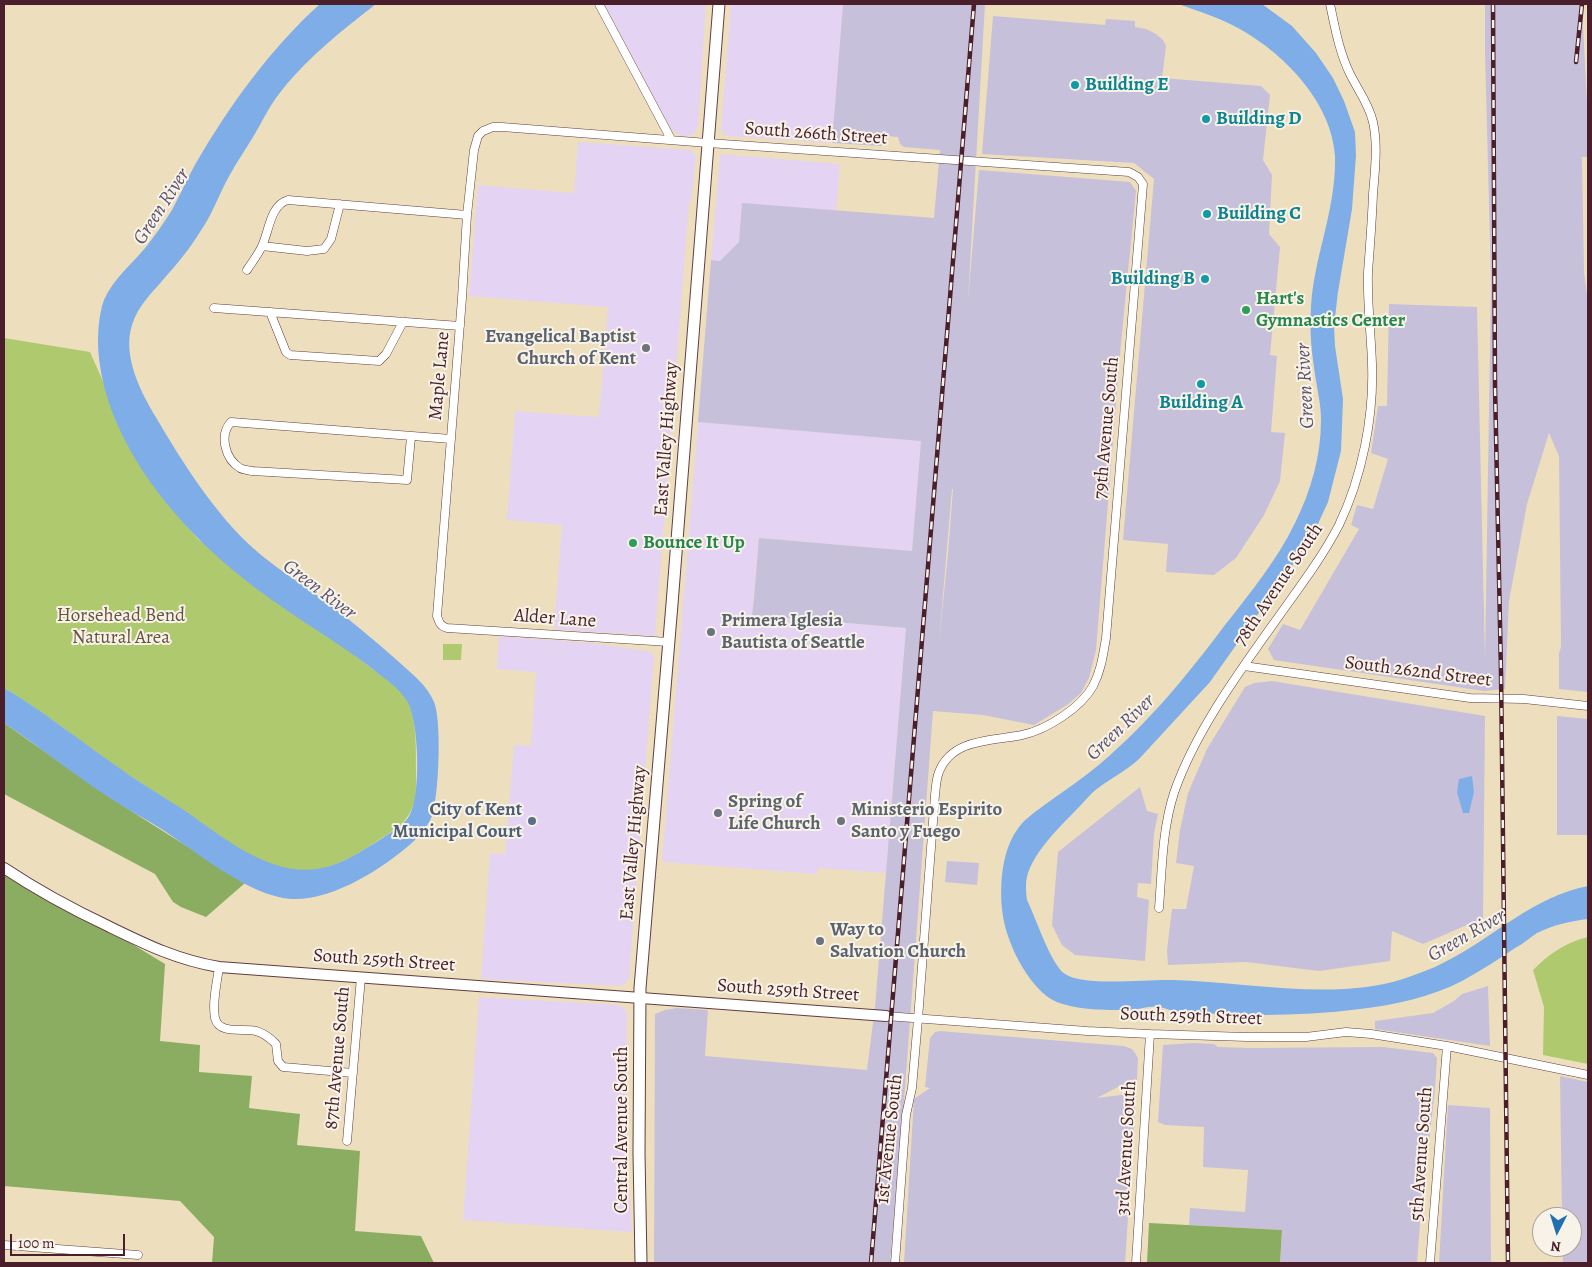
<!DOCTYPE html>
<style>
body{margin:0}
#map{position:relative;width:1592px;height:1267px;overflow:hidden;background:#eddfbd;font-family:Alegreya,serif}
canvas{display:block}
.frame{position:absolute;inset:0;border:5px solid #4a1f2b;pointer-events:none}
.north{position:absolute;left:1532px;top:1207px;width:50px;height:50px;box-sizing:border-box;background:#f7f3e8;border:1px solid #b29e9c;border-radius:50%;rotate:185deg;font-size:14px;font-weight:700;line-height:20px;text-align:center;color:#4a1f2b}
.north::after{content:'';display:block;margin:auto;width:18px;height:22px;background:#1f6fb2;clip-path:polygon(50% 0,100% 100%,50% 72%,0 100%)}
.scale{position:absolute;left:10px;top:1234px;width:115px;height:22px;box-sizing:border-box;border:2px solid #4a1f2b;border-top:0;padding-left:6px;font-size:15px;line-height:18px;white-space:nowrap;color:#4a1f2b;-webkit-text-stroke:4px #f7f3e8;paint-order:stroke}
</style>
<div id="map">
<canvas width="1592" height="1267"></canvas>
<div class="frame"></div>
<div class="north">N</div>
<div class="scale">100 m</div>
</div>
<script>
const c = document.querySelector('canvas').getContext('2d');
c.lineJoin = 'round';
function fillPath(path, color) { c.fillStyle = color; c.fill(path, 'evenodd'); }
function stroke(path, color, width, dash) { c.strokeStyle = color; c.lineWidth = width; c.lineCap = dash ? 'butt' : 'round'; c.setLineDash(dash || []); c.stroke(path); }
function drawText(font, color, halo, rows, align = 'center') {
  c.font = font + ' Alegreya,serif'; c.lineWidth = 4; c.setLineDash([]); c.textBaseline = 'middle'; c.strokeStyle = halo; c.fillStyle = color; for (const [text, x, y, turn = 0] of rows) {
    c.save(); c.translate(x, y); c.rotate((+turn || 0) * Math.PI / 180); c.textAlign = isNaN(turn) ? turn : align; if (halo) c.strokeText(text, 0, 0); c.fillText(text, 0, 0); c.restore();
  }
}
fillPath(new Path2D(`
 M604,4H706L698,126L694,134L685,136L678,134L671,129Z
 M731,4H843L832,143L727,136L723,133L721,130Z
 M578,142L691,150L696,157L691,202H689L655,636L554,629L562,525L507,520L515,411L599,417L608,307L469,296L478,185L574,193Z
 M720,154L840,164L836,211L739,242L720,261L711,260Z
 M698,422L921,440L912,551L759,538L752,615L906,628L886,873L818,868L817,874L662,862Z
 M499,636L591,643L646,651L651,652L654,656L629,979L622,986L481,979L490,853L505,854L514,745L531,746L536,672L497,669Z
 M479,997L619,1005L624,1008L627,1013V1156L632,1232L463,1220Z`), '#e4d3f2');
fillPath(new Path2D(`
 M843,4H985L968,300L979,170L1130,182L1136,191L1121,343L1096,650L1089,678L1081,693L1067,705L1034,725L983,715L933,711L904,1101L890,1263H654L655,1014L665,1010L677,1008L708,1010L705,1056L867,1070L875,1007L906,628L752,615L754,598L759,538L912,551L921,441L698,422L711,260L720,261L739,242L742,203L934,218L940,150L904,147L900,144L898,137L887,136L886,142L881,146L832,143ZM953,489L948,554L939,642L952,489Z
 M1485,4H1582L1588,123V157H1582L1584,272L1588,303V692L1559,689V653L1561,647L1559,456L1549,433L1527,504L1509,601L1505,689L1484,691L1274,660L1268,649L1283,624L1300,630L1359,529L1351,525L1357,505L1373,509L1388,459L1371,453L1378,406H1387L1389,304L1477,307L1485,658L1491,283L1485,52Z
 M993,16L1105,25L1106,19L1135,21V27L1146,29L1156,34L1163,40L1166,46L1162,78L1261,86L1270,95L1263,160L1272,175L1269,234L1280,247L1270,355L1277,356L1271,432L1285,433L1280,481L1264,515L1236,558L1214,575L1166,572L1168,544L1123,540L1154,179L1134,163L982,154Z
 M1272,681L1485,716L1483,918L1423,944L1392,931L1390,961L1319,971L1246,962L1168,965L1167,950L1172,909H1186L1194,866L1176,863L1180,830L1188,793L1207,749L1245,687L1254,683Z
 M1557,716L1588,719V835H1557Z
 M1140,787L1147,811L1158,814L1154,833L1151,884L1138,883L1137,897L1149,900L1145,961L1075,955L1062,945L1052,925L1058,852Z
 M947,861L979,863L977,885L945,882Z
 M1488,986L1490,1046L1375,1029V1021L1433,1013L1454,1001L1462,994Z
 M940,1031L1124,1046L1132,1049L1135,1053L1138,1058L1137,1080H1131L1097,1098L1136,1093L1125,1263H904L914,1099L930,1088L925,1087L930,1038L935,1032Z
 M1194,1043L1214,1044L1218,1047L1250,1048L1383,1047L1433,1053L1437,1058L1435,1090L1429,1142H1426L1417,1263H1280L1282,1230L1189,1225L1190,1208L1245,1212L1248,1170L1203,1167L1204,1127L1165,1125L1158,1122L1163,1045Z
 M1560,1076L1588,1082V1263H1563V1247H1572V1217H1562Z
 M1448,1105L1490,1108L1491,1263H1439Z`), '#c6c0da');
fillPath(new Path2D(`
 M4,338L90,352C94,362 100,373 104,384C109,397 112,411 118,424C137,467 168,506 199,540C253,580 309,619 362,661C376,672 397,684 407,700C417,718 416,752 416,772C417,802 414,818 388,834C359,853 326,877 289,869C246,860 220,835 185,811C162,796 139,782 117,767C79,740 43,711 4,688Z
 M443,644H462L461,660H443Z
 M1588,937V1064L1543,1055L1544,1007L1533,970C1549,954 1566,942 1588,937Z`), '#afc96f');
fillPath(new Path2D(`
 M4,723L109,797L245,883L206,917L181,907L173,902L155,874L4,794Z
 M4,866L165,964L160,1041L200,1045L199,1072L252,1076L249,1108L300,1114L297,1145L360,1151L355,1231L421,1236L434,1263H212L214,1237L180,1201L4,1186Z
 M1149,1223L1282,1230L1280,1263H1147Z`), '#8bad62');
fillPath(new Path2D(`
 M320,4H376C340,32 303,61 276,98C268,109 263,120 256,132C246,149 234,166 225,184C217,200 210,218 200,232C189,250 176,265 162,281C150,295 138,306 132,325C122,356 141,393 157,419C182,462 216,515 253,548C274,567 299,582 321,598C348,618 374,640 399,662C412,674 427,685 434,702C442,721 439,796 432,816C428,826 421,834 414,841C384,868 333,901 291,899C249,896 198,853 163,830C146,819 128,810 110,798C74,775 40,747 4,723V688C43,711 78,739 115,765C137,781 161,795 184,810C213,830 239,852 273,864C316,879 343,863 378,841C388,834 400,828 408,818C422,799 419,720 407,701C399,688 385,679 374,670C330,636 281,610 239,575C172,521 101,435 98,344C98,330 99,314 104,300C113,279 132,264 146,247C155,235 164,223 172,210C180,195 187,179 196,163C230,105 270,49 320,4Z
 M1178,4H1262L1292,26L1316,53L1333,78L1344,101L1355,132L1356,155L1352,209L1338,292L1334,326L1335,346L1343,399L1341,451L1328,502L1311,539L1210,682L1139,759C1125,772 1107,780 1092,793C1072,816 1038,844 1028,873C1025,882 1026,891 1027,900C1036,918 1051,965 1065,974C1084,987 1148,979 1173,980C1245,982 1335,1001 1403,979C1417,974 1432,969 1445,962C1493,938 1534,896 1588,886V919C1571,921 1553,925 1537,933C1529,938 1523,944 1515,948C1498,960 1480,971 1462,981C1431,997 1395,1005 1360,1009C1307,1016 1253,1016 1200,1013C1191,1013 1182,1012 1173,1011C1166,1009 1163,1007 1156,1007C1150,1006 1144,1008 1138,1009C1115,1011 1071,1011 1051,999C1027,984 1007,943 1003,916C999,890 1001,852 1017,830C1023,820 1034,813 1043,806C1062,792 1082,779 1100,764C1150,721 1186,677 1225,625C1251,592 1277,560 1295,523C1311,491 1321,456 1321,420C1321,402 1316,385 1314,367C1309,335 1309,302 1316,270C1324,232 1336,196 1335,156C1332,102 1282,51 1236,27C1218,17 1198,11 1178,4Z
 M1472,776L1474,792L1469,813H1463L1457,792L1459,779Z`), '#7eade8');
const minor = new Path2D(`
 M599,4L671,139
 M262,246L307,251L324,249L331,239L340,204
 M247,270C252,262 258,255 262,246C269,232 270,205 288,200L467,215
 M214,308L460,326
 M270,312L286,352L290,355L379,361L386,354L403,322
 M411,437L407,480L252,471C248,470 243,470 240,468C225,459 219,435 231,422L451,439
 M669,642L447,628C440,626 439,622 437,616L462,298L467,215L474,150L478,136L483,131L493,127H502L708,143L1129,172L1138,177L1143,184L1106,638C1103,655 1101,671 1093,686C1081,708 1046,730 1022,735C993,741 952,738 939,772C936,779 936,787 935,795L918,1019L912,1088L906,1115L895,1263
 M1244,666L1470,698L1524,699L1588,706
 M1159,908C1162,870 1162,830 1174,793C1197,726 1248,660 1289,602C1307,577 1325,552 1339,525C1362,477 1374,417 1372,364C1371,333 1367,303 1368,272C1370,246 1372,220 1373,194C1375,170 1378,145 1373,122C1369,104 1358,90 1350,74C1339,51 1335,28 1330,4
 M219,967C217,983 212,1002 215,1018C219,1035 243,1028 256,1031C264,1033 270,1038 276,1044L278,1061L283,1067L353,1073
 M886,1016L1087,1031L1150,1034L1247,1037H1306L1346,1032L1371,1034L1447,1046L1588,1075
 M347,1141L361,977
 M4,1245L138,1255
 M1136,1263L1150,1034
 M1430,1263L1447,1046`);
const tertiary = new Path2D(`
 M4,868C37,890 72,909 108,926C145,944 177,960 219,967L886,1016`);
const secondary = new Path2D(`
 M641,1263L639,1153L640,988L672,604L719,4`);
stroke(minor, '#623c41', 9);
stroke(tertiary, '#623c41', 12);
stroke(secondary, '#623c41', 13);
stroke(minor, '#fff', 8);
stroke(tertiary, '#fff', 10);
stroke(secondary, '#fff', 11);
const rail = new Path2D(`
 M1493,4L1495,386L1501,672L1508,1263
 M1576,62L1582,4
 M871,1263L974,4`);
stroke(rail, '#4a1f2b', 4.5);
stroke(rail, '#f7f3e8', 2.5, [8]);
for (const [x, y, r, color] of [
 [1075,85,5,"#0f9aa8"],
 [1206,119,5,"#0f9aa8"],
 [1207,214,5,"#0f9aa8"],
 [1205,279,5,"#0f9aa8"],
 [1246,310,5,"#2e9e5b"],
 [646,348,5,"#6b7280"],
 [1201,384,5,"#0f9aa8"],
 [633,543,5,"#2e9e5b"],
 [711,632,5,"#6b7280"],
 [718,813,5,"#6b7280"],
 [532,821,5,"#5c6f8a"],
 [841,821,5,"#6b7280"],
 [820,941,5,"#6b7280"]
]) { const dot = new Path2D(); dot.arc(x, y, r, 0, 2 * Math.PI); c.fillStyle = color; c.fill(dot); stroke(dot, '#f7f3e8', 2); }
drawText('bold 19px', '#0d838f', '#f7f3e8', [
 ["Building E",1085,85],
 ["Building D",1216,119],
 ["Building C",1217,214],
 ["Building B",1195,279,"right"],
 ["Building A",1201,403,"center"]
], 'left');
drawText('19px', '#4a1f2b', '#f7f3e8', [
 ["South 266th Street",816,134,4],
 ["Maple Lane",440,376,-85],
 ["79th Avenue South",1107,428,-85],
 ["East Valley Highway",667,439,-86],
 ["78th Avenue South",1279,585,-56],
 ["Alder Lane",555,619,4],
 ["South 262nd Street",1418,672,7],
 ["East Valley Highway",634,843,-85],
 ["South 259th Street",384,961,4],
 ["South 259th Street",788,991,4],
 ["South 259th Street",1191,1017,2],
 ["87th Avenue South",338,1058,-85],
 ["Central Avenue South",622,1130,-90],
 ["1st Avenue South",890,1139,-84],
 ["3rd Avenue South",1127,1148,-87],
 ["5th Avenue South",1422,1154,-86]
]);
drawText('bold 19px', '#27864d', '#f7f3e8', [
 ["Hart's",1256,299],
 ["Gymnastics Center",1256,321],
 ["Bounce It Up",643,543]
], 'left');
drawText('bold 19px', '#5b616d', '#f7f3e8', [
 ["Evangelical Baptist",636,337,"right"],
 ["Church of Kent",636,359,"right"],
 ["Primera Iglesia",721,621],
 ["Bautista of Seattle",721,643],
 ["Spring of",728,802],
 ["Life Church",728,824],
 ["Ministerio Espirito",851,810],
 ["Santo y Fuego",851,832],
 ["Way to",830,930],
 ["Salvation Church",830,952]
], 'left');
drawText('19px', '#68523f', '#f7f3e8', [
 ["Horsehead Bend",121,616],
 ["Natural Area",121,638]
]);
drawText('bold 19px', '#4e5e75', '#f7f3e8', [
 ["City of Kent",522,810],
 ["Municipal Court",522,832]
], 'right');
drawText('italic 20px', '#5c516d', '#f7f3e8', [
 ["Green River",162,207,-57],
 ["Green River",1306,386,-93],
 ["Green River",319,590,37],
 ["Green River",1121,728,-44],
 ["Green River",1467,936,-30]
]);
</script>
